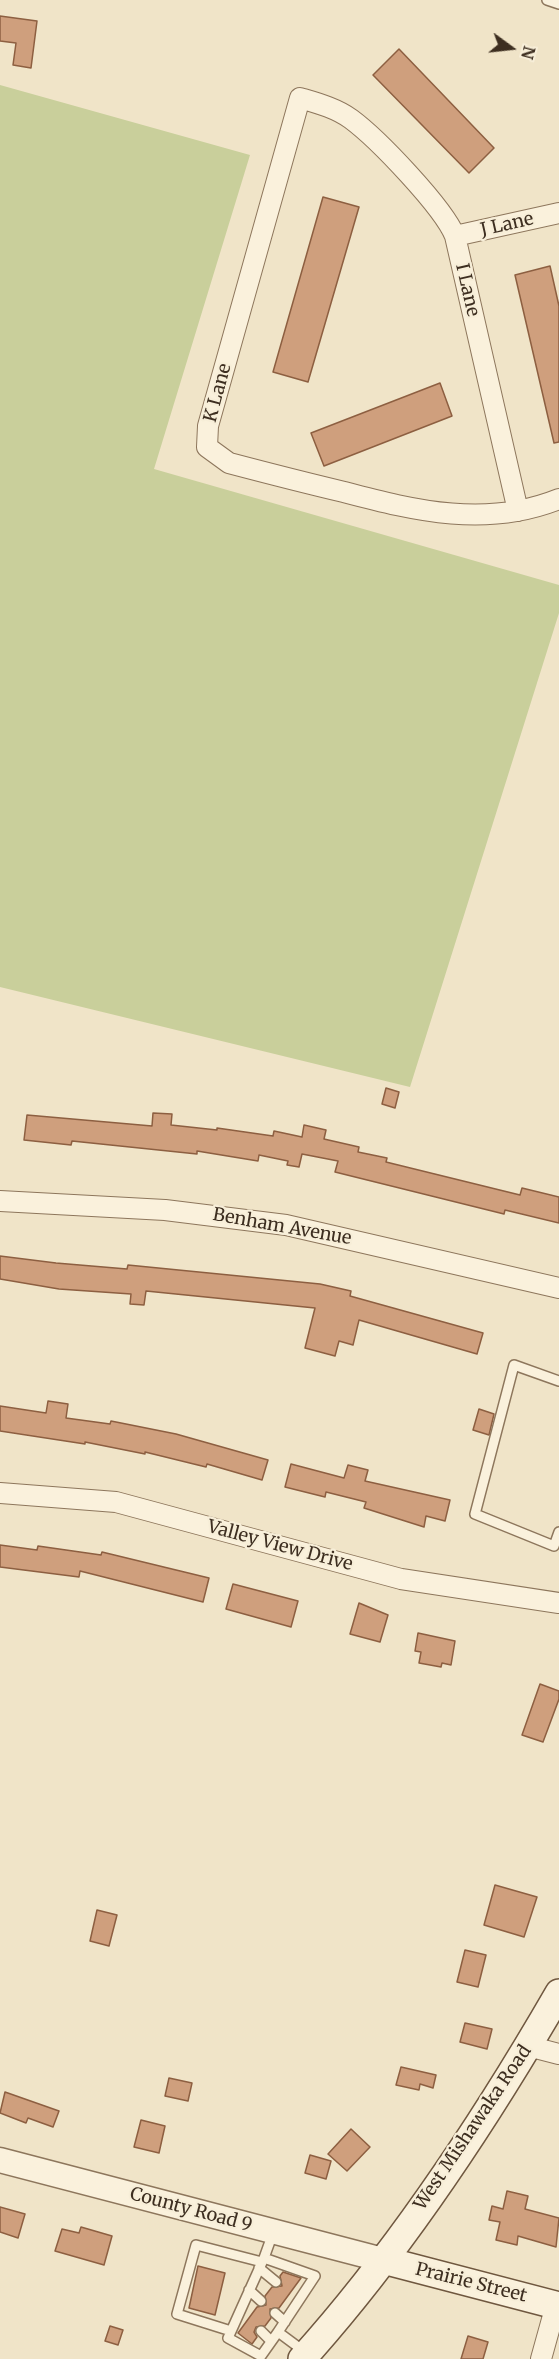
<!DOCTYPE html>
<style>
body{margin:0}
#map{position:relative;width:559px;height:2359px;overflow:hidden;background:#f0e4c8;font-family:Merriweather,serif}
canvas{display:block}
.north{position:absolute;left:481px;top:18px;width:60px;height:60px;-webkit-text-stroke:4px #f7eed8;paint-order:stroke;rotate:105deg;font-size:16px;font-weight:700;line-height:24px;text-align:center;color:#3d2e20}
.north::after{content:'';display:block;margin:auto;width:21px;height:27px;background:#3d2e20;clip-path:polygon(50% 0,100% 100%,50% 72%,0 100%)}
</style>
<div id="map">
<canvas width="559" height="2359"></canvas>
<div class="north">N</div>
</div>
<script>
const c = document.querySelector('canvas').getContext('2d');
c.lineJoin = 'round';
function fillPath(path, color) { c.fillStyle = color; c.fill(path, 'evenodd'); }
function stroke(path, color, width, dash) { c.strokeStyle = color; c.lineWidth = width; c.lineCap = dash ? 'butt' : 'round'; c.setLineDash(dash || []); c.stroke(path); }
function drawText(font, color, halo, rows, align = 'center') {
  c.font = font + ' Merriweather,serif'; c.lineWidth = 4.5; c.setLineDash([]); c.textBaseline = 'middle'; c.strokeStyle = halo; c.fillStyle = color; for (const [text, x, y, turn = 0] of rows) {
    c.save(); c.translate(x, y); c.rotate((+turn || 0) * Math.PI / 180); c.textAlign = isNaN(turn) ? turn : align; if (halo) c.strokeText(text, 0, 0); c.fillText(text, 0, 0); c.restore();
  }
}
fillPath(new Path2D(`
 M0,85L250,155L154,469L559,585V613L410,1087L0,987Z`), '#c9cf9b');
const building = new Path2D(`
 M0,16L37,21L31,68L13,65L16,43L0,41Z
 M399,49L494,148L469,173L373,75Z
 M323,197L359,207L308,382L273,372Z
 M550,266L559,306V442L554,443L515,275Z
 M440,383L452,416L324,466L311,433Z
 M386,1088L399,1092L395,1108L382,1104Z
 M153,1113L172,1114L171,1125L217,1130V1128L273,1136L274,1131L302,1137L304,1125L326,1130L324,1139L359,1147L358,1152L387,1158L386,1162L520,1195L522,1188L559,1197V1223L505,1210L504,1214L335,1172L338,1161L302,1154L299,1167L287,1165L288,1161L259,1155L258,1161L197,1151V1154L72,1141L71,1145L24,1140L27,1115L152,1126Z
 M0,1256L56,1263L127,1269L128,1265L320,1284L351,1291L350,1296L483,1333L477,1354L359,1320L353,1345L339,1341L335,1356L305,1348L315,1308L146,1291L144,1305L130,1304L131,1294L59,1289L0,1279Z
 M48,1401L68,1404L66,1418L110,1424L111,1421L176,1434L268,1460L262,1480L207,1464L206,1467L145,1452V1454L85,1442V1444L0,1431V1406L46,1413Z
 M479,1409L494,1414L489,1435L473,1430Z
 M291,1464L344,1478L348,1465L368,1470L365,1481L450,1500L445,1521L426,1516L424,1527L364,1508L366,1502L326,1492L325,1497L285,1487Z
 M0,1545L37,1550L38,1546L101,1555L102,1552L209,1578L203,1602L80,1571L79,1577L0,1567Z
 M233,1584L298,1601L291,1627L226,1609Z
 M359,1603L388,1615L380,1642L350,1634Z
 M418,1633L455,1641L451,1665L442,1663L441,1667L419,1663L421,1652L415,1651Z
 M540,1684L559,1691V1699L543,1742L522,1735Z
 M495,1885L537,1897L524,1937L484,1925Z
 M97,1910L117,1915L109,1946L90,1941Z
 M465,1950L486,1955L478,1987L457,1982Z
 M465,2023L492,2029L487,2049L460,2042Z
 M401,2067L436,2075L433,2088L420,2084L419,2090L396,2085Z
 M169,2078L192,2083L188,2101L165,2096Z
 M5,2092L59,2111L53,2127L28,2118L26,2123L0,2113Z
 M141,2120L165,2126L159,2153L134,2147Z
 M351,2129L370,2147L347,2171L328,2154Z
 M310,2155L331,2161L326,2179L305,2173Z
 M507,2191L528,2196L525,2209L559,2218L556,2247L518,2236L517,2245L496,2240L500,2222L489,2220L492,2206L503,2209Z
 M0,2207L25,2214L18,2238L0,2232Z
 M81,2227L112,2236L104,2265L55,2251L62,2229L79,2233Z
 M198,2266L225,2273L215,2315L189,2308Z
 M283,2272L301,2278L279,2308L270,2309L271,2318L265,2326L256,2327L254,2332L257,2337L252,2344L238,2333L257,2307L266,2305L265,2296L272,2287L282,2286L280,2276Z
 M110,2326L123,2330L118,2345L105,2341Z
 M468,2336L488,2342L483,2359H461Z`);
fillPath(building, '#cf9f7d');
stroke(building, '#8d5f41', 1.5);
const service = new Path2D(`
 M547,0L559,4
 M559,1381L514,1365L475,1514L554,1546L559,1532
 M273,2233L264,2258L315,2276L278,2332L305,2352
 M264,2258L228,2338L261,2356L278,2332
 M259,2268L276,2282
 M249,2290L261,2301
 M275,2313L285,2322
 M231,2331L177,2314L196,2245L262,2262
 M261,2331L271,2341`);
const minor = new Path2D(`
 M455,236L559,213
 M518,511L455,236C443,207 378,139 351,119C336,108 317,103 300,98L208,426L207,447L229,463C267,473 306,483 344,492C416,511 487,528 559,499
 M0,1201L165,1210L286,1225L559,1288
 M0,1493L116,1502L401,1579L559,1603
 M528,2046L559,2054
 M541,2359L556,2305`);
const tertiary = new Path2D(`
 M0,2160L383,2260`);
const secondary = new Path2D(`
 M383,2260L559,2306
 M302,2359C401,2249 485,2121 559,1993`);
stroke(service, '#8d765c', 12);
stroke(minor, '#8d765c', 22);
stroke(tertiary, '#8d765c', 27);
stroke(secondary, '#6f573f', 30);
stroke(service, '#faf1dc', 9);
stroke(minor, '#faf1dc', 20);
stroke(tertiary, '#faf1dc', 24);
stroke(secondary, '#faf1dc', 27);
drawText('18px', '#3d2e20', '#f7eed8', [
 ["J Lane",507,225,-13],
 ["I Lane",467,290,77],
 ["K Lane",218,393,-75],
 ["Benham Avenue",282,1227,10],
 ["Valley View Drive",280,1546,15],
 ["West Mishawaka Road",473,2128,-56],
 ["County Road 9",191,2210,15],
 ["Prairie Street",471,2283,14]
]);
</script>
